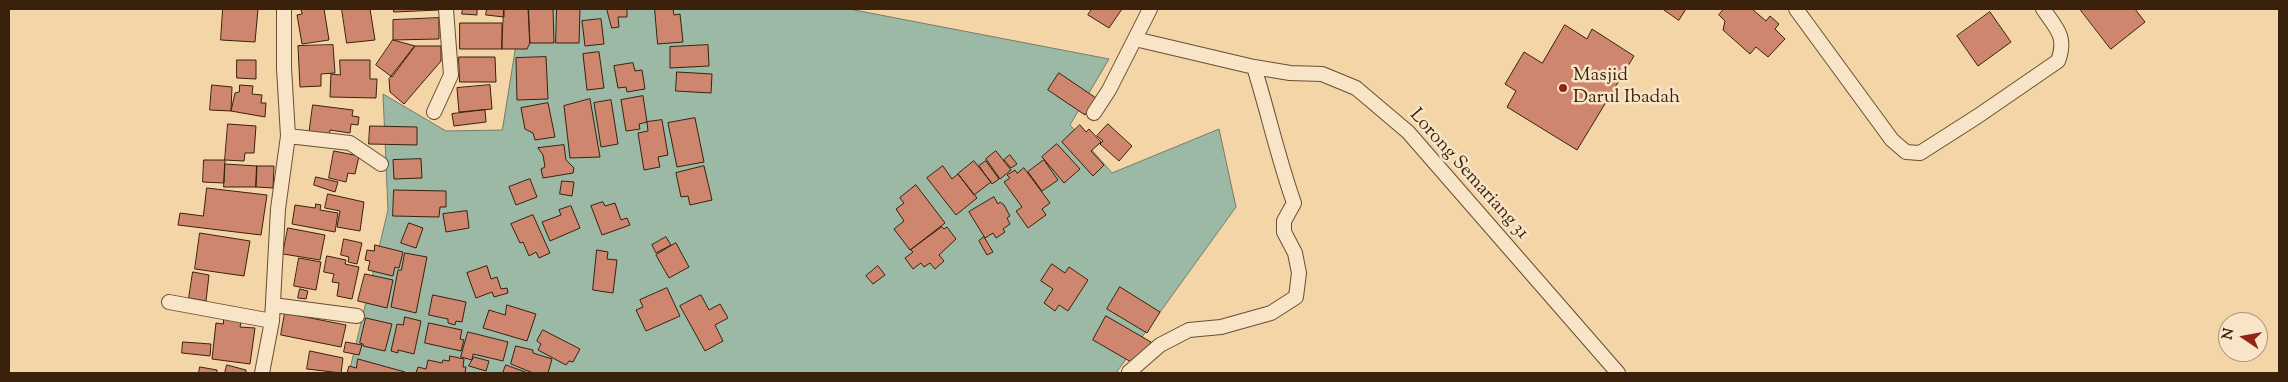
<!DOCTYPE html>
<style>
body{margin:0}
#map{position:relative;width:2288px;height:382px;overflow:hidden;background:#f4d5a8;font-family:"Sorts Mill Goudy",serif}
canvas{display:block}
.frame{position:absolute;inset:0;border:10px solid #3a210c;pointer-events:none}
.north{position:absolute;left:2218px;top:312px;width:50px;height:50px;box-sizing:border-box;background:#f8e4c6;border:1px solid #ac967c;border-radius:50%;rotate:282deg;font-size:14px;font-weight:700;line-height:20px;text-align:center;color:#3a210c}
.north::after{content:'';display:block;margin:auto;width:18px;height:22px;background:#8f2418;clip-path:polygon(50% 0,100% 100%,50% 72%,0 100%)}
</style>
<div id="map">
<canvas width="2288" height="382"></canvas>
<div class="frame"></div>
<div class="north">N</div>
</div>
<script>
const c = document.querySelector('canvas').getContext('2d');
c.lineJoin = 'round';
function fillPath(path, color) { c.fillStyle = color; c.fill(path, 'evenodd'); }
function stroke(path, color, width, dash) { c.strokeStyle = color; c.lineWidth = width; c.lineCap = dash ? 'butt' : 'round'; c.setLineDash(dash || []); c.stroke(path); }
function drawText(font, color, halo, rows, align = 'center') {
  c.font = font + ' "Sorts Mill Goudy",serif'; c.lineWidth = 5; c.setLineDash([]); c.textBaseline = 'middle'; c.strokeStyle = halo; c.fillStyle = color; for (const [text, x, y, turn = 0] of rows) {
    c.save(); c.translate(x, y); c.rotate((+turn || 0) * Math.PI / 180); c.textAlign = isNaN(turn) ? turn : align; if (halo) c.strokeText(text, 0, 0); c.fillText(text, 0, 0); c.restore();
  }
}
const water = new Path2D(`
 M522,9H849L1109,59L1070,125L1112,173L1219,129L1236,207L1116,373H349L388,210L383,94L446,131L502,130Z`);
fillPath(water, '#9cb9a6');
stroke(water, '#757c68', 1);
const building = new Path2D(`
 M223,9H258L255,42L221,40Z
 M301,9H324L329,40L302,44L297,15L302,14Z
 M342,9H370L375,40L347,43Z
 M394,9H439V10L394,12Z
 M463,9H477V15L462,14Z
 M487,9H504V17L486,15Z
 M504,9H528L530,43L527,49H502Z
 M529,9H553L554,43H530Z
 M557,9H580L579,43H556Z
 M607,9H627V17H618L619,27L612,28Z
 M655,9H673L674,15L680,14L683,42L658,44Z
 M1092,9H1122L1109,28L1088,15Z
 M1663,9H1686L1679,20Z
 M1724,9H1752L1766,21L1770,16L1779,24L1775,29L1785,39L1768,57L1756,47L1750,54L1723,30L1725,21L1719,15Z
 M2080,9H2135L2145,22L2111,49Z
 M1990,12L2011,42L1978,66L1957,36Z
 M439,18V39L393,40V20Z
 M601,19L604,44L585,46L582,21Z
 M460,23H502V49H460Z
 M1565,25L1587,39L1592,29L1634,56L1577,150L1507,107L1516,91L1505,84L1524,52L1542,63Z
 M393,40L415,46L392,77L376,65Z
 M333,45L335,73L321,74V86L300,87L298,46Z
 M708,45L709,66L670,68V47Z
 M415,46H441V61L404,104L390,92L389,79Z
 M599,52L604,88L587,90L583,54Z
 M459,57H495L496,82H460Z
 M546,57L548,99L517,100L516,58Z
 M237,60H256V79L237,78Z
 M340,60H370V79H377L376,98L330,97L331,74L340,75Z
 M633,63L635,71L642,70L645,89L627,92L626,87L618,88L614,66Z
 M677,72L712,74L711,93L676,91Z
 M1059,73L1096,98L1085,115L1048,90Z
 M212,85L232,87L231,111L210,110Z
 M240,85L253,86L252,94L262,95L261,103H266L265,117L231,111L235,93L239,92Z
 M490,85L492,109L459,112L457,88Z
 M643,96L647,122L639,124L640,129L626,131L621,100Z
 M590,99L600,157L570,158L564,106Z
 M611,100L618,144L601,147L594,103Z
 M548,103L555,137L535,140L533,133L525,129L521,108Z
 M313,105L353,110L352,116L359,117L358,125L351,124L350,133L330,130L329,137L309,135Z
 M485,110L486,122L454,126L452,114Z
 M695,118L704,162L677,167L668,123Z
 M662,120L668,155L658,157L660,167L644,170L638,133L648,131L647,122Z
 M228,124L256,126L254,153H245L244,161L225,160Z
 M1108,124L1132,146L1119,161L1100,144L1103,141L1097,136Z
 M1080,125L1086,132L1089,129L1101,142L1091,151L1104,165L1093,176L1062,142Z
 M370,126L417,127V145L369,144Z
 M1057,144L1080,169L1064,183L1042,157Z
 M564,145L566,160L574,168L573,173L543,178L541,169L545,167L543,155L538,148Z
 M334,151L359,156L355,174L348,173L346,182L329,178Z
 M996,151L1011,170L1000,179L986,159Z
 M1010,155L1017,164L1011,168L1004,160Z
 M421,159L422,178L394,179L393,160Z
 M204,160H225L224,183L203,182Z
 M1044,160L1058,180L1042,191L1028,172Z
 M974,161L991,182L974,195L958,174Z
 M986,161L999,179L992,184L979,166Z
 M225,164L257,166L256,187H224Z
 M257,166H274L273,188L256,187Z
 M704,166L712,200L690,205L688,196L681,197L676,173Z
 M943,166L952,179L958,174L977,198L956,215L927,178Z
 M1024,168L1050,203L1042,209L1046,215L1028,228L1016,211L1022,207L1004,182L1010,178L1007,175L1015,170L1017,173Z
 M316,177L338,182L335,192L314,185Z
 M530,179L537,197L516,205L509,187Z
 M562,181L574,182L572,196L560,194Z
 M916,185L945,223L910,250L894,229L904,221L896,209L904,203L900,198Z
 M207,188L267,195L261,235L178,225L180,213L203,216Z
 M394,190L446,191V207H440L439,217L393,216Z
 M328,194L364,202L360,231L337,227L340,211L325,208Z
 M994,197L998,204L1000,202L1004,205L1010,216L1007,218L1010,224L1003,229L1005,232L996,238L993,233L985,238L969,212Z
 M603,202L605,206L615,203L621,220L627,218L630,225L602,235L591,206Z
 M316,204L321,205L320,210L338,213L335,232L292,224L295,205L315,208Z
 M571,206L580,228L550,241L542,222L561,215L559,210Z
 M467,211L469,228L446,232L443,214Z
 M533,215L550,253L539,258L536,252L529,256L523,242L520,243L511,224Z
 M409,223L423,228L416,248L401,243Z
 M942,227L944,229L947,227L956,239L939,255L944,261L935,269L930,263L924,267L921,263L913,269L905,258L913,252L911,250Z
 M288,228L325,235L320,260L283,254Z
 M200,233L250,241L244,276L195,269Z
 M666,237L671,245L656,253L652,245Z
 M984,237L993,252L987,255L979,241Z
 M344,239L362,243L357,264L348,262L349,257L341,255Z
 M676,243L689,267L669,278L656,255Z
 M375,245L403,252L399,268L395,267L393,276L368,270L370,261L365,260L367,250L374,251Z
 M597,250L608,252L607,259L617,260L613,293L593,290Z
 M405,253L427,257L416,313L391,307L398,270H401Z
 M327,256L346,260L345,264L359,267L352,299L337,296L339,283L332,282L334,274L324,272Z
 M299,258L321,262L316,290L294,286Z
 M1052,264L1065,273L1069,267L1088,280L1068,311L1059,305L1055,311L1044,303L1053,289L1041,281Z
 M487,266L491,279L497,277L501,289L507,288L508,293L494,297L492,292L476,298L467,273Z
 M878,266L885,275L873,284L866,276Z
 M193,272L209,275L206,301L189,298Z
 M365,274L393,280L387,308L358,301Z
 M1120,287L1160,312L1147,333L1107,309Z
 M667,288L680,316L646,331L636,310L643,307L640,300Z
 M300,289L308,291L306,299L298,298Z
 M433,295L466,302L462,322L456,321L455,325L448,323V319L429,315Z
 M701,295L709,310L720,304L728,318L715,325L723,341L705,351L680,306Z
 M507,305L536,314L527,341L483,328L489,310L505,315Z
 M285,313L346,325L341,347L281,335Z
 M224,316L242,318L240,327L255,328L250,364L212,359L216,323L223,324Z
 M1106,316L1151,342L1138,366L1093,340Z
 M405,317L421,321L414,354L398,350V353L391,351L397,324L403,325Z
 M366,318L392,324L385,351L363,346V344L360,343Z
 M429,323L462,330L460,339L464,340L461,351L425,343Z
 M543,330L580,349L573,362L569,361L566,365L538,350L541,344L537,341Z
 M468,332L508,342L503,361L473,354L472,360L461,357Z
 M183,342L211,344L210,356L182,353Z
 M346,342L362,345L359,355L344,352Z
 M516,346L533,350V353L552,359L548,373H533L511,364Z
 M310,351L343,358L341,373L307,369Z
 M450,356L464,359L463,367H466L465,373H416L418,367L426,369L428,360L442,363L443,360L449,361Z
 M474,357L489,361L486,371L469,366Z
 M358,359L405,372V373H347L349,366L356,368Z
 M227,365L246,370V373H225Z
 M506,365L528,373H503Z
 M200,367L217,370V373H199Z`);
fillPath(building, '#cf866e');
stroke(building, '#3a210c', 1);
const street = new Path2D(`
 M1796,9L1892,140L1906,152L1920,153L1978,116L2058,61C2067,37 2057,29 2043,9
 M1135,39L1254,67L1290,73L1322,74L1356,88L1408,132L1618,373
 M434,112L451,75L446,9
 M1094,113L1109,90L1150,9
 M288,136L350,143L381,164
 M169,302L272,321
 M273,305L357,316
 M1129,372L1160,345L1189,330L1221,327L1271,313L1296,297L1299,273L1295,253L1284,232V221L1294,203C1278,158 1268,112 1254,67
 M262,373L272,321L278,209L288,136L284,68V9`);
stroke(street, '#684e33', 16);
stroke(street, '#f8e4c6', 14);
for (const [x, y, r, color] of [
 [1563,88,5,"#8f2418"]
]) { const dot = new Path2D(); dot.arc(x, y, r, 0, 2 * Math.PI); c.fillStyle = color; c.fill(dot); stroke(dot, '#f8e4c6', 2); }
drawText('19px', '#3a210c', '#f8e4c6', [
 ["Masjid",1573,77],
 ["Darul Ibadah",1573,99]
], 'left');
drawText('19px', '#3a210c', '#f8e4c6', [
 ["Lorong Semariang 31",1468,175,48]
]);
</script>
